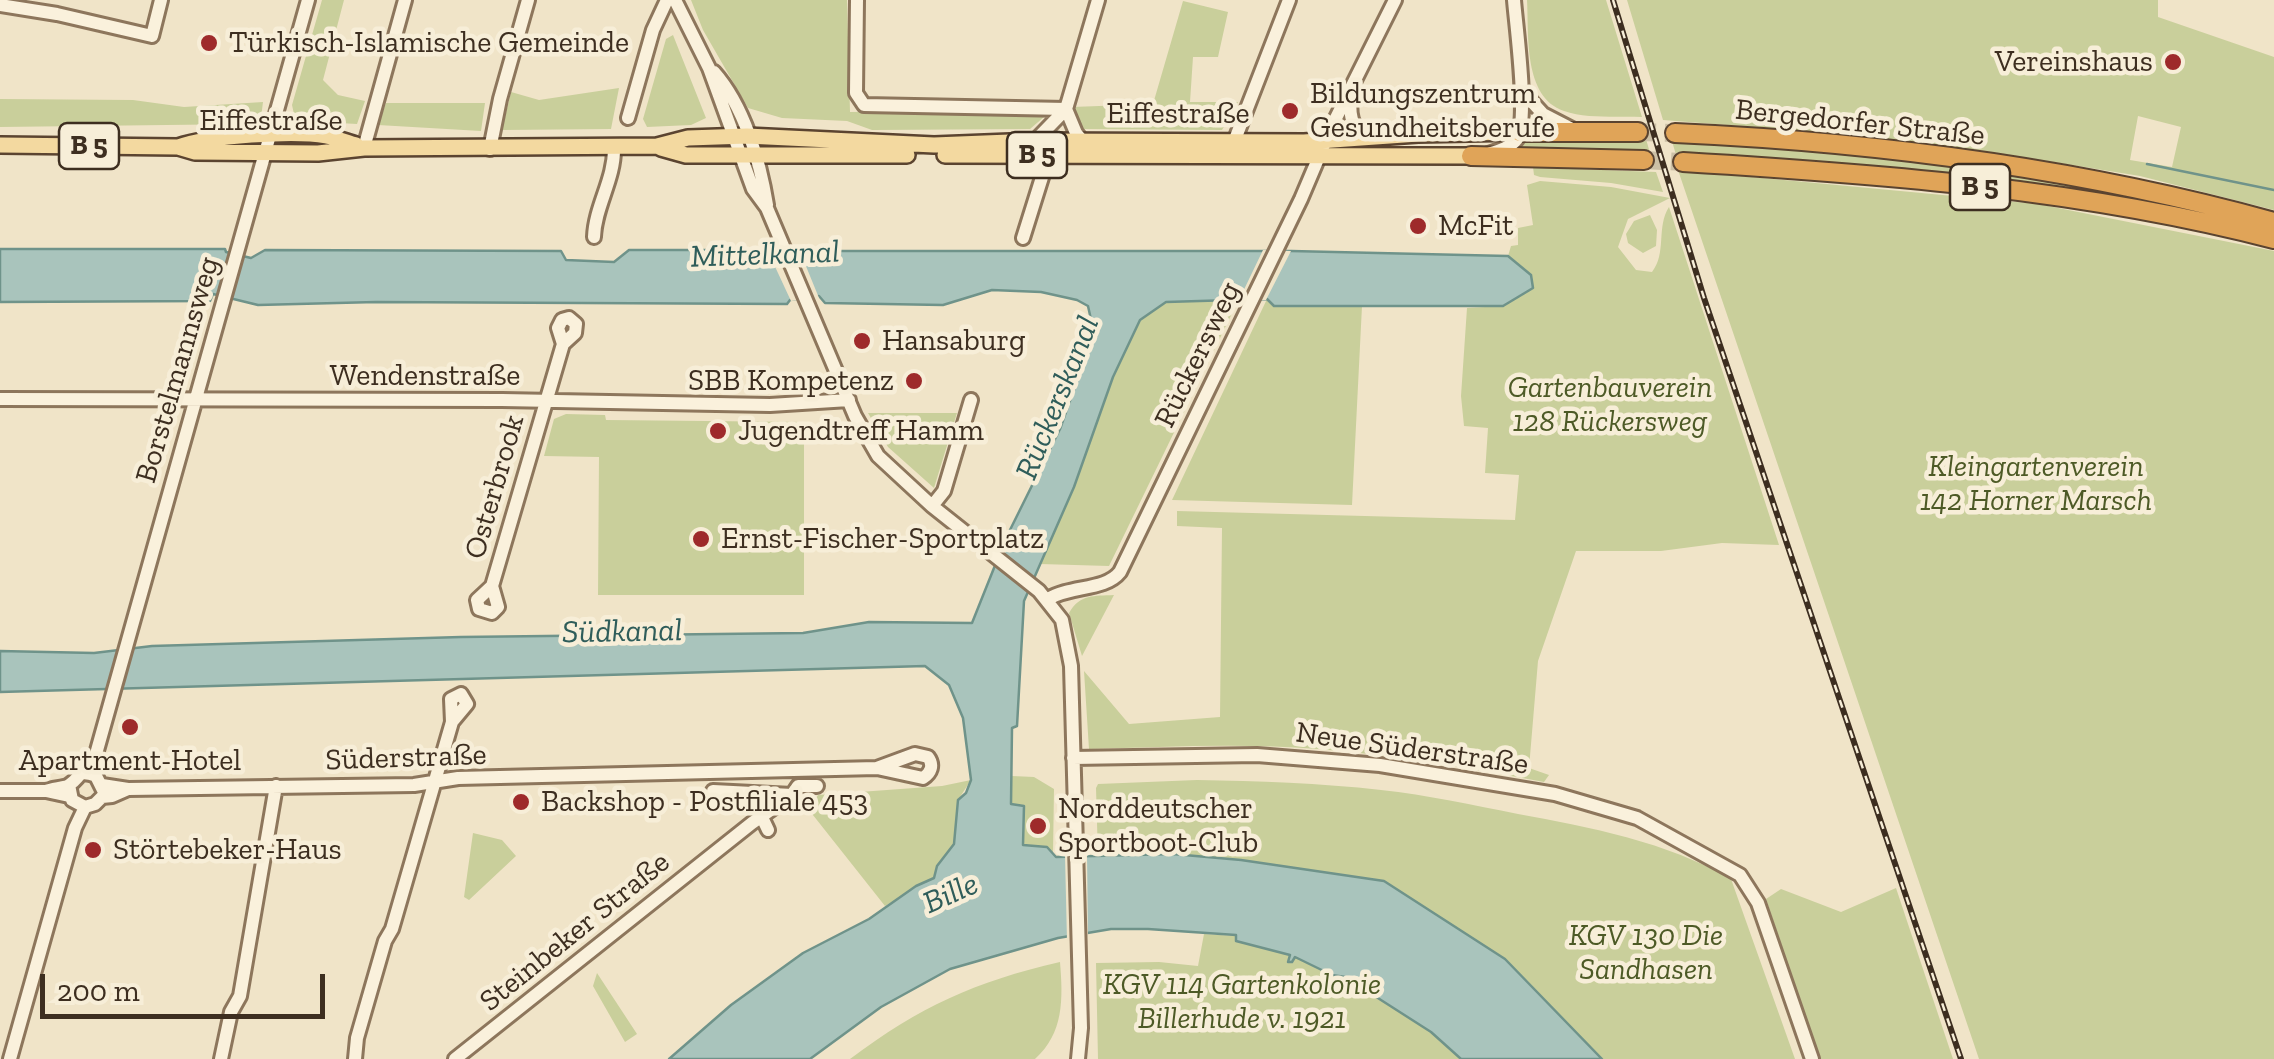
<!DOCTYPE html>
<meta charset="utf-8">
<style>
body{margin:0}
#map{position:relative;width:2274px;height:1059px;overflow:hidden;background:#f0e4c8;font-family:"Zilla Slab",serif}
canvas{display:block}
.scale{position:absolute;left:40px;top:974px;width:285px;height:45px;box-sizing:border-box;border:5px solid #3d2e20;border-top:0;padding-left:12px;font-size:30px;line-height:35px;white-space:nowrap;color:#3d2e20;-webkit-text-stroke:8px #f7eed8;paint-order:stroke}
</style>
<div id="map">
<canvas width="2274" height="1059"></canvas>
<div class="scale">200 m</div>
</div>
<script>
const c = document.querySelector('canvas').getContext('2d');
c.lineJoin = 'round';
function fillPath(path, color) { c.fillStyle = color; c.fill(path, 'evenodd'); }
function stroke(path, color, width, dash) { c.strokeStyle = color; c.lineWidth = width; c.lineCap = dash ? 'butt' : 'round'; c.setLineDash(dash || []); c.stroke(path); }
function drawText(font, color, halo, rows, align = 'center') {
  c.font = font + ' "Zilla Slab",serif'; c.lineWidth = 9; c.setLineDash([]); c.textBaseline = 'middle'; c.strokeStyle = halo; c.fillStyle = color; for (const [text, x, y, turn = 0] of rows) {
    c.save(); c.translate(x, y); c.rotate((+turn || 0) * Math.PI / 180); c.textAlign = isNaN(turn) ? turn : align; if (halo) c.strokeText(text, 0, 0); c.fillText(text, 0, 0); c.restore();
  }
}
fillPath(new Path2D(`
 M322,0H344L323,80L338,95L365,101L357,124L303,121L294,114L292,105Z
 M691,0H847L850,112L1052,110L1030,129L872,130L847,121L782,118L748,108L703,30Z
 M1527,0H1606L1642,117C1618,116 1587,119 1564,111C1523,97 1529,35 1527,0Z
 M1627,0H2158V17L2274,57V210L2140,176L1991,152L1843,134L1663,120ZM2138,116L2181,127L2172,167L2130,160Z
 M1183,1L1228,12L1218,57H1193L1190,102H1238L1222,130L1083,129L1072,107L1153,104Z
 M673,35L706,118L691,125L647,127L643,119L666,39Z
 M619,88L611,129L502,130L511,92L539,100Z
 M0,99L133,100L184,107L263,102L261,118L250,124L0,127Z
 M386,103H485L481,131L378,125Z
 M1522,138L1646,139L1650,153L1511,151Z
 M1672,141C1826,146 1977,168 2128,195V201L1750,158L1676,155Z
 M1390,162L1656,172L1663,192L1611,183L1540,177L1534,175L1533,167L1386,165Z
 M1678,170L2038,204L2274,251V1059H1979Z
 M1540,181L1611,187L1670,198L1628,219L1618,247L1636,270L1652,272C1667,253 1656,227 1669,207L1779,545L1722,543L1661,551H1576L1538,661L1529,768L1549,775L1544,782C1469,768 1394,755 1318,749C1242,743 1165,747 1089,749L1084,671L1129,724L1220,717L1222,528L1177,526V511L1515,520L1519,475L1485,473L1488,428L1464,426L1461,396L1467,308L1503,306L1531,275L1508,256L1511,246L1518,245V228L1533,225L1527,185Z
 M1650,215L1657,230L1656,246L1643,253L1628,243L1626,234L1634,221Z
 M1239,299L1109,566L1040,564L1074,487L1113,377L1140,320L1166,302Z
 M1267,299L1275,306H1362L1352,505L1172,500Z
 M868,413H957L934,488L888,447Z
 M566,414L605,415L606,420L804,422V595H598L599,457L544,456L554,419Z
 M1114,595L1082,656L1069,613C1080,594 1094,596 1114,595Z
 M1012,776L1034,777L1054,789L1053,855L1023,845L1024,806L1011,804Z
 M971,780L958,800L954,844L937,866L934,878L885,906L809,810L818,795L942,786Z
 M1197,780C1258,781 1320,783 1381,790C1427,795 1473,805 1518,814C1590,827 1667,842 1731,879L1795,1059H1602L1505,959L1384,881L1241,860L1173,854L1098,857L1096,788L1098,784Z
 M473,833L502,840L516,856L469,900L464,897Z
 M1896,888L1953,1059H1819L1766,899L1781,889L1841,912Z
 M1204,934L1237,936V941L1291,955L1288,961L1295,957C1355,982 1410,1009 1461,1059H1098L1096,963L1159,962L1198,966Z
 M1060,962C1063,999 1064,1033 1035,1059H850C921,1006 974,982 1060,962Z
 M597,973L637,1034L625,1042L593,986Z`), '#c9cf9b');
const water = new Path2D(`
 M0,249H225L226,252L251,258L265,250L561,251L566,260L614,262L629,250H762L772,260L802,256L806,251H1291L1508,256L1531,275L1533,288L1503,306H1274L1267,299L1166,302L1140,320L1113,377L1074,487L1024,601L1017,726L1012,728L1011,804L1024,806L1023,845L1047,847L1056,857L1173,854L1241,860L1384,881L1505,959L1602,1059H1461L1431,1032L1345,977L1332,975L1295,957L1292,962H1288L1290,955L1236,941V935L1148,929H1111L1058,938L950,969L881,1007L810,1059H669L731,1005L803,953L869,919L916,886L934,878L937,866L954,844L958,800L966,793L971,780L963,718L949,685L925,666L0,692V651L94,653L152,646L461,637L803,633L869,622L972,623L1006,538L1060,429L1094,333L1088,306L1077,300L1041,292L992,290L943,305L825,303L819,296L790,300L787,304L376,302L258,305L213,294L210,301L0,302Z`);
fillPath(water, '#a9c4bc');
stroke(water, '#6f938a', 2.5);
fillPath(new Path2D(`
 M1263,250L1291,251L1266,300H1239Z
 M801,254L819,298L791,301L771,258Z
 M1087,854L1088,938L1067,941L1065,855Z`), '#f0e4c8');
stroke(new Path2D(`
 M2147,164L2274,190`), '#6f938a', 2.5);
stroke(new Path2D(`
 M1638,132L1675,133
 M1644,160L1683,162`), '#ccc0a6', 18, [18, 9]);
const minor = new Path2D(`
 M675,0L709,68L753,189L767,208L855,416L878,456L932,506L1039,591L1062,620L1071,666L1081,1028L1078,1059
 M857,0L856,93L864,105L1066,109
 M0,5L57,14L152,36L161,0
 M714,72C744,106 760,161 767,205
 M1523,92L1543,114L1574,130
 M1351,94C1349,114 1350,126 1367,138
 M1066,109L1076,133L1086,145
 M628,118L653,30L667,0
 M1035,141L1066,109L1098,0
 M1234,142L1289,0
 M364,148L405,0
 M490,149L500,99L528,0
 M1488,154C1498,151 1510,148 1517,139C1529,120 1516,26 1514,0
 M594,237C595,206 615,179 614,147
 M1023,238L1049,155
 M0,399L502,400L770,405L849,400
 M932,506L944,491L971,400
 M492,586L498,607L492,613L479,609L477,600L492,586L563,344L575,333L576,324L569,318L562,320L558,328L563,344
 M1048,599C1071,585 1105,591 1120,572L1301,199L1332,126L1395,0
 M915,754L928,757C934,765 931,773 923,778L877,768Z
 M1073,758L1257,755L1380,765L1555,794L1637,818L1740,875L1758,903L1812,1059
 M86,773L96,754L308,0
 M69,785L72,800L85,807L95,804L102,797L112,796L128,789
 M102,785L128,789L414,785L458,778L877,768
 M0,791H46L69,796
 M46,791C52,788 65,788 69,785C82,777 76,769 96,776L103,790
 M713,791L792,795L798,786H817
 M751,794L768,830
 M10,1059L75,828L85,807
 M221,1059L231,1012L240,996L276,786
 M355,1059L357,1038L385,941L392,929L452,722L451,699L461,694L467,704L452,722
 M455,1059L752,823L792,795L799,805`);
const major = new Path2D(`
 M0,145L178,147L195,152L318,153L364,148L657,146L688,138L747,136L934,145L1035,141L1304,142L1418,134L1520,132
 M178,147C208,136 294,130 326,136C336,138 346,142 356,145
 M661,148L686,155H907
 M945,155L1471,156`);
const highway = new Path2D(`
 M1520,132H1638
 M1675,133C1876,142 2080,168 2274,222
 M1471,156L1644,160
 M1683,162C1880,174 2082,189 2274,239`);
stroke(minor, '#8d765c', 18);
stroke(major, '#5b4430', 20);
stroke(highway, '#5b4430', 22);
stroke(minor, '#faf1dc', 12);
stroke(major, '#f3d9a0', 15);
stroke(highway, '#e0a458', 18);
const rail = new Path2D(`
 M1613,0L1704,298L1961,1059`);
stroke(rail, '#3d2e20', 6);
stroke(rail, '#f7eed8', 2.5, [8]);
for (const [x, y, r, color] of [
 [209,43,10,"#9e2a2b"],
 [2173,62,10,"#9e2a2b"],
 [1290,111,10,"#9e2a2b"],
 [1418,226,10,"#9e2a2b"],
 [862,341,10,"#9e2a2b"],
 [914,381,10,"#9e2a2b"],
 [718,431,10,"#9e2a2b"],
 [701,539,10,"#9e2a2b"],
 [130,727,10,"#9e2a2b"],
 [521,802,10,"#9e2a2b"],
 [1038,826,10,"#9e2a2b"],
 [93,850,10,"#9e2a2b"]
]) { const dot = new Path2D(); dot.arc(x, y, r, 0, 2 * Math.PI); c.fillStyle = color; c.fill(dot); stroke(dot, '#f7eed8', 4); }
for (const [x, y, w] of [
 [89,146,60],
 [1037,155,60],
 [1980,187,60]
]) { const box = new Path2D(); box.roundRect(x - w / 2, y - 23, w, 46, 8); c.fillStyle = '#f7eed8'; c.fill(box); stroke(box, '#3d2e20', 2.5); }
drawText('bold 28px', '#3d2e20', null, [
 ["B 5",89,146],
 ["B 5",1037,155],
 ["B 5",1980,187]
]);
drawText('30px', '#3d2e20', '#f7eed8', [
 ["Türkisch-Islamische Gemeinde",229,43],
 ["Vereinshaus",2153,62,"right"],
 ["Bildungszentrum",1310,94],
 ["Gesundheitsberufe",1310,128],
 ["McFit",1438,226],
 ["Hansaburg",882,341],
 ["SBB Kompetenz",894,381,"right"],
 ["Jugendtreff Hamm",738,431],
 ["Ernst-Fischer-Sportplatz",721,539],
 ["Apartment-Hotel",130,761,"center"],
 ["Backshop - Postfiliale 453",541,802],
 ["Norddeutscher",1058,809],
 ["Sportboot-Club",1058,843],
 ["Störtebeker-Haus",113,850]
], 'left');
drawText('30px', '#3d2e20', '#f7eed8', [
 ["Eiffestraße",1178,114],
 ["Eiffestraße",271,121],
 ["Bergedorfer Straße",1860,123,6],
 ["Rückersweg",1198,355,-64],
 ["Borstelmannsweg",178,370,-74],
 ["Wendenstraße",425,376],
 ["Osterbrook",495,487,-74],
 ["Neue Süderstraße",1412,749,8],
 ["Süderstraße",406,758,-2],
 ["Steinbeker Straße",575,932,-39]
]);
drawText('italic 30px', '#4d5a26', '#f7eed8', [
 ["Gartenbauverein",1610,388],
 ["128 Rückersweg",1610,422],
 ["Kleingartenverein",2036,467],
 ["142 Horner Marsch",2036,501],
 ["KGV 130 Die",1646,936],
 ["Sandhasen",1646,970],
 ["KGV 114 Gartenkolonie",1242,985],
 ["Billerhude v. 1921",1242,1019]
]);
drawText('italic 32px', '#2f5d5a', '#f7eed8', [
 ["Mittelkanal",765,255,-2],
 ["Rückerskanal",1058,398,-68],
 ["Südkanal",622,632,-1],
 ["Bille",951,894,-24]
]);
</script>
